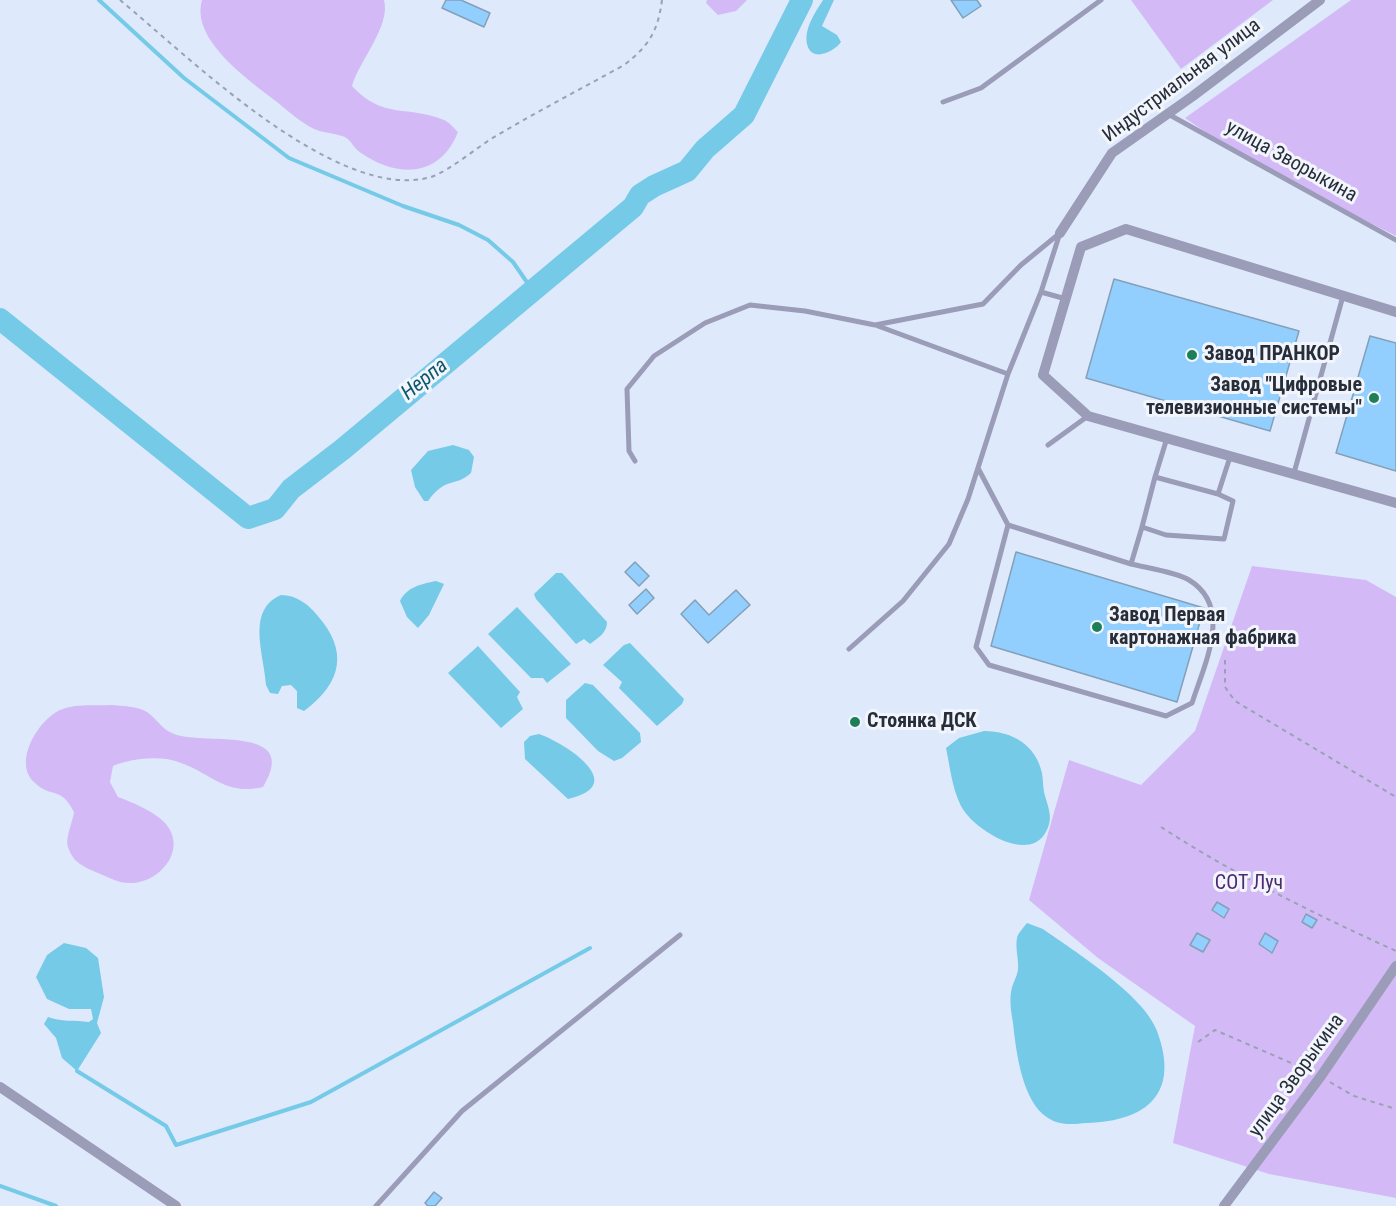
<!DOCTYPE html>
<meta charset="utf-8">
<style>
body{margin:0}
canvas{display:block;background:#dfe9fc}
</style>
<canvas width="1396" height="1206"></canvas>
<script>
const c = document.querySelector('canvas').getContext('2d');
c.lineJoin = 'round';
function fillPath(path, color) { c.fillStyle = color; c.fill(path, 'evenodd'); }
function stroke(path, color, width, dash) { c.strokeStyle = color; c.lineWidth = width; c.lineCap = dash ? 'butt' : 'round'; c.setLineDash(dash || []); c.stroke(path); }
function drawText(font, color, halo, rows, align = 'center') {
  c.font = font + ' "Roboto Condensed",sans-serif'; c.lineWidth = 6; c.setLineDash([]); c.textBaseline = 'middle'; c.strokeStyle = halo; c.fillStyle = color; for (const [text, x, y, turn = 0] of rows) {
    c.save(); c.translate(x, y); c.rotate((+turn || 0) * Math.PI / 180); c.textAlign = isNaN(turn) ? turn : align; if (halo) c.strokeText(text, 0, 0); c.fillText(text, 0, 0); c.restore();
  }
}
fillPath(new Path2D(`
 M202,0H384C391,26 359,61 352,86C383,120 409,105 444,120C449,122 454,128 458,132C440,178 397,178 361,153C354,149 351,140 345,137C335,133 323,133 314,129C300,122 288,111 277,102C250,81 190,40 202,0Z
 M707,0H747L736,11L718,15L706,3Z
 M1131,0H1273L1181,69Z
 M1351,0H1396V236L1248,161L1185,118Z
 M1252,566L1366,580L1396,597V1198L1269,1174L1173,1143L1195,1026L1098,958L1029,900L1069,760L1141,785L1195,731Z
 M111,705C123,706 137,706 147,712C156,718 162,729 172,733C199,747 303,722 263,787C226,796 212,774 181,763C161,755 133,758 113,766L110,782L118,797C134,803 151,810 163,821C189,846 163,881 133,883C120,884 110,878 98,873C84,867 73,863 68,847C65,838 73,821 74,812C60,785 52,799 35,783C12,763 38,720 60,710C75,703 96,706 111,705Z`), '#d3baf6');
fillPath(new Path2D(`
 M823,0H834L822,26L837,35L841,42C834,52 811,63 807,44C804,28 815,13 823,0Z
 M453,445L469,450L474,457L471,473C454,488 446,476 428,501H424L415,487L411,470L428,451Z
 M556,573H562L607,622C607,633 598,638 590,644L584,639L576,644L536,599L534,594Z
 M436,581L444,584L429,615L418,628L407,617L400,601C407,587 421,584 436,581Z
 M281,595C296,595 308,604 317,615C349,651 342,683 304,711L297,708V691L291,685L282,686L278,694L270,693L266,685C265,657 245,610 281,595Z
 M517,607L571,664L547,683L543,678H531L488,634Z
 M630,643L684,699L682,704L657,726L619,688L622,682L603,665L624,645Z
 M478,646L520,692L517,697L523,709L501,728L448,673Z
 M585,683L593,685L640,733L641,742L622,758L614,761L598,751L566,718V700Z
 M984,731C1012,731 1036,745 1042,773C1043,779 1043,786 1044,792C1048,808 1055,819 1044,835C1025,862 972,828 961,806C952,788 950,767 946,748L959,738Z
 M539,734C565,743 631,785 568,799L525,759L524,742L530,736Z
 M1027,923L1043,929C1074,951 1144,995 1157,1031C1180,1093 1148,1121 1087,1123C1073,1124 1060,1126 1048,1118C1022,1102 1016,1051 1013,1023C1011,1011 1009,999 1012,987C1014,981 1017,976 1018,970C1019,960 1015,948 1017,938C1018,933 1024,927 1027,923Z
 M64,943L86,948L98,958L104,997L97,1023L101,1033L77,1071L62,1058L56,1038L44,1024L48,1017C60,1022 75,1020 89,1022L93,1019L91,1009H69L47,999L36,977L47,955Z`), '#75cae7');
stroke(new Path2D(`
 M99,0L184,78L289,158L403,206L459,225L488,240L513,262L533,291
 M77,1071L166,1126L176,1145L311,1102L590,948
 M0,1186L56,1206`), '#75cae7', 4);
stroke(new Path2D(`
 M0,319L248,518L275,509L291,489L343,449L633,207L640,195L654,186L687,171L705,149L744,115L802,0`), '#75cae7', 22);
const building = new Path2D(`
 M446,0H461L490,13L484,27L442,8Z
 M951,0H977L981,6L963,18Z
 M1114,279L1299,331L1270,431L1086,378Z
 M1370,336L1396,343V471L1336,453Z
 M1016,552L1204,608L1177,702L991,646Z
 M635,562L649,576L639,586L625,572Z
 M646,589L654,598L637,614L629,605Z
 M736,590L750,605L708,643L681,614L695,600L709,615Z
 M1217,902L1229,909L1224,918L1212,910Z
 M1306,914L1317,920L1312,928L1302,922Z
 M1197,933L1210,940L1203,952L1190,945Z
 M1265,933L1278,941L1272,953L1259,944Z
 M434,1192L442,1198L435,1206H428L425,1203Z`);
fillPath(building, '#92cfff');
stroke(building, '#84a0b7', 1.5);
stroke(new Path2D(`
 M120,0C188,56 337,204 431,177C451,170 477,147 496,136C538,111 581,89 624,65C649,46 658,31 662,0
 M1225,660V687L1235,701L1396,797
 M1161,827C1235,875 1315,914 1396,951
 M1198,1042L1215,1030L1312,1072
 M1330,1082L1354,1096L1396,1109`), '#99a2b2', 2, [4.5, 4.5]);
stroke(new Path2D(`
 M943,102L981,88L1101,0
 M1168,114L1396,240
 M1060,233L1041,292L1066,299
 M878,326L1008,374
 M1167,438L1155,477L1218,494L1230,457
 M1048,445L1088,416
 M635,461L629,451L627,389L654,356L705,323L750,305L805,311L875,325L983,304L1021,265L1060,233
 M978,468L1008,525
 M1294,473L1343,296
 M1155,477L1142,527L1166,535L1224,539L1233,501L1218,494
 M1131,564C1147,568 1176,572 1189,580C1234,607 1204,665 1192,703L1166,716L989,665L976,647L1008,525L1131,564L1142,527
 M849,649L903,601L949,544L968,499L1008,374L1041,292
 M376,1206L462,1111L680,935`), '#9b9cb8', 5);
stroke(new Path2D(`
 M1060,233L1112,153L1193,96L1320,0
 M1396,312L1126,229L1081,247L1043,375L1088,416L1396,503
 M0,1087L176,1206
 M1224,1206L1321,1076L1396,966`), '#9b9cb8', 10);
for (const [x, y, r, color] of [
 [1192,355,6,"#1c7f58"],
 [1374,398,6,"#1c7f58"],
 [1097,627,6,"#1c7f58"],
 [855,722,6,"#1c7f58"]
]) { const dot = new Path2D(); dot.arc(x, y, r, 0, 2 * Math.PI); c.fillStyle = color; c.fill(dot); stroke(dot, '#f2f6fc', 2); }
drawText('20px', '#272d39', '#f2f6fc', [
 ["Индустриальная улица",1182,81,-37],
 ["улица Зворыкина",1291,162,29],
 ["улица Зворыкина",1297,1076,-54]
]);
drawText('bold 20px', '#272d39', '#f2f6fc', [
 ["Завод ПРАНКОР",1204,355],
 ["Завод \"Цифровые",1362,386,"right"],
 ["телевизионные системы\"",1362,409,"right"],
 ["Завод Первая",1109,616],
 ["картонажная фабрика",1109,639],
 ["Стоянка ДСК",867,722]
], 'left');
drawText('20px', '#4e2972', '#f2f6fc', [
 ["СОТ Луч",1249,884]
]);
drawText('italic 21px', '#0e566b', '#f2f6fc', [
 ["Нерпа",425,380,-39]
]);
</script>
